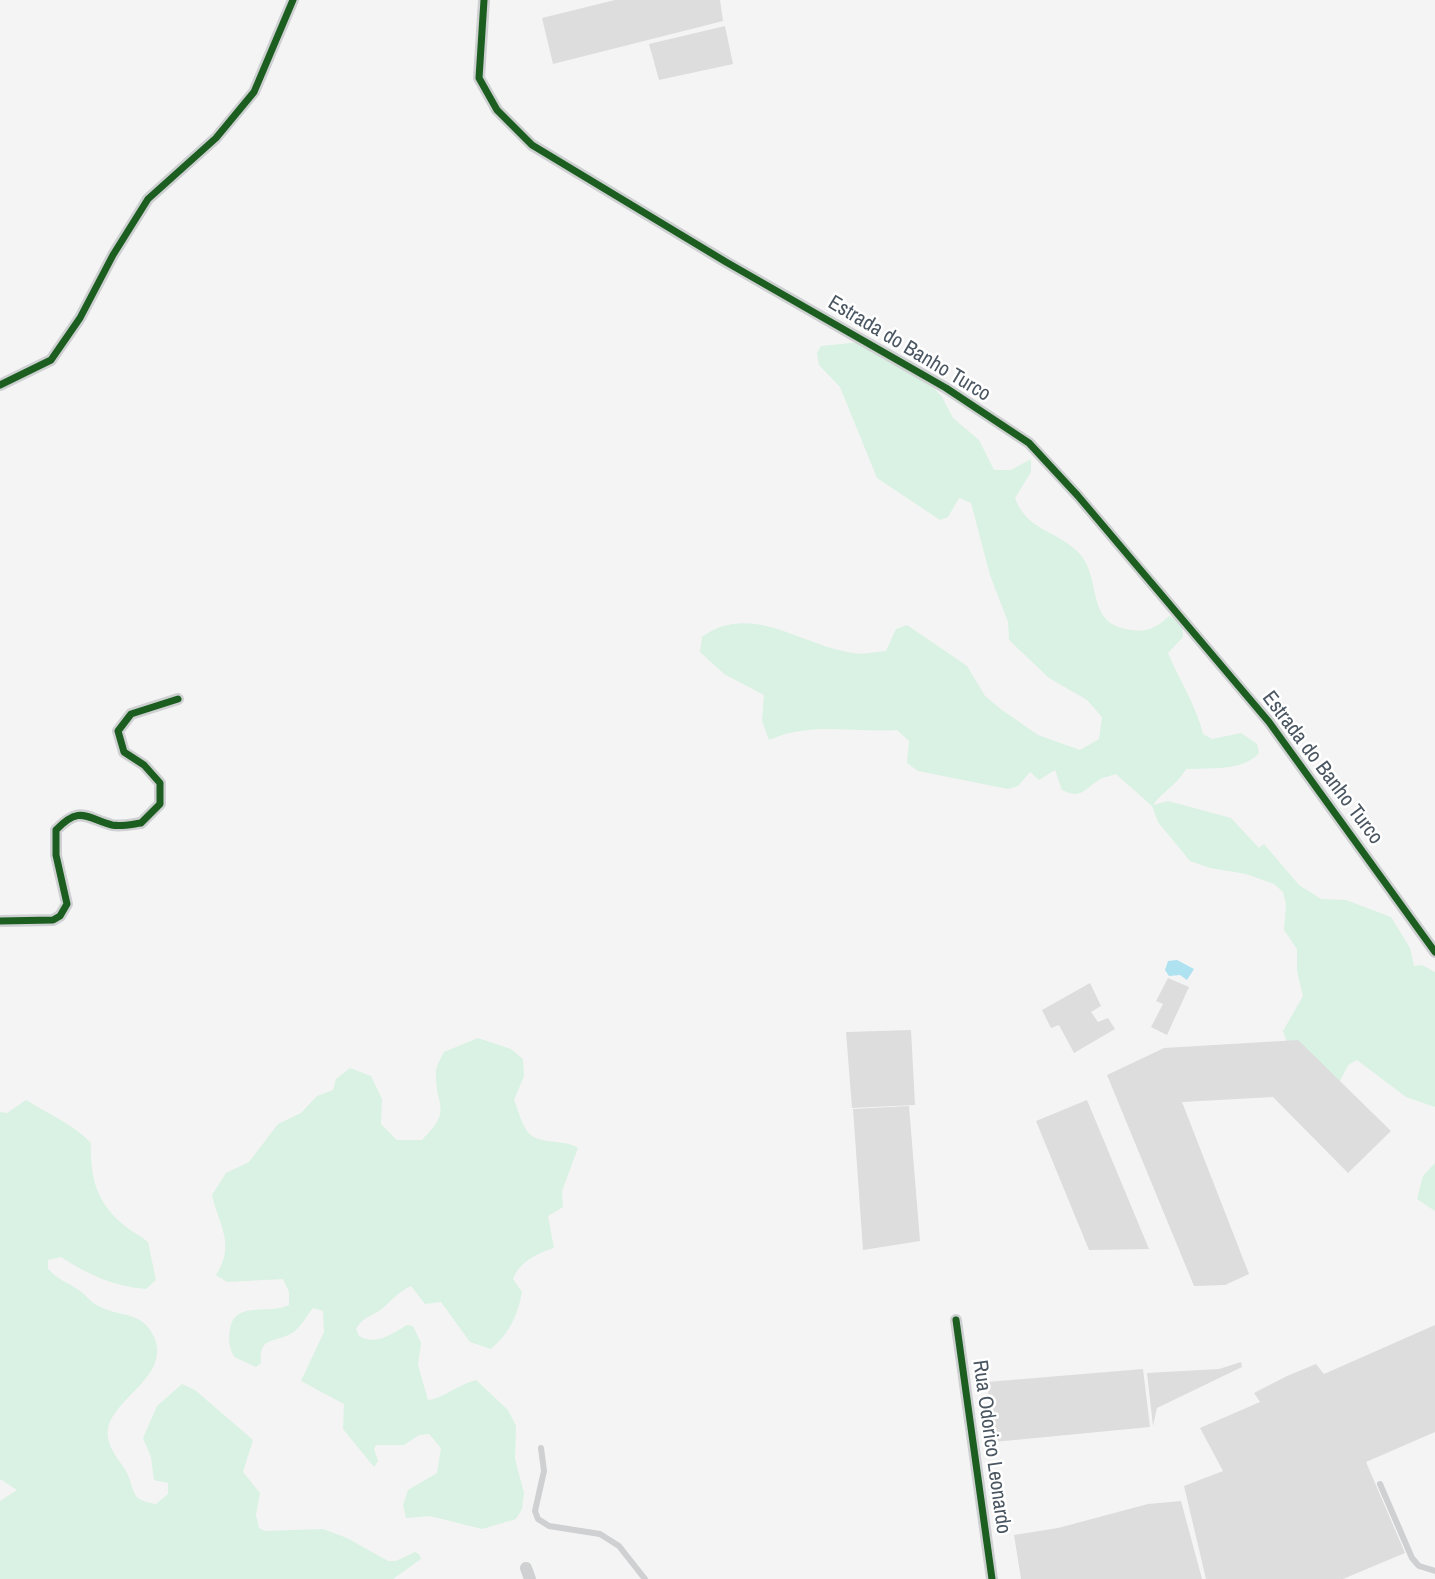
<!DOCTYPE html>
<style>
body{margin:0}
canvas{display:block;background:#f4f4f4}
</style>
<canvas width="1435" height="1579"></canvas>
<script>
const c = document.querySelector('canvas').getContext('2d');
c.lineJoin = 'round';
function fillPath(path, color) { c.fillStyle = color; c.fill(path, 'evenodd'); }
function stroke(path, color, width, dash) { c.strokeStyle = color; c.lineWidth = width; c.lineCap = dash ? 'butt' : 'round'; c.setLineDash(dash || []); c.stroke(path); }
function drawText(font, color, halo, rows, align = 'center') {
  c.font = font + ' "Archivo Narrow",sans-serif'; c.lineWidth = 5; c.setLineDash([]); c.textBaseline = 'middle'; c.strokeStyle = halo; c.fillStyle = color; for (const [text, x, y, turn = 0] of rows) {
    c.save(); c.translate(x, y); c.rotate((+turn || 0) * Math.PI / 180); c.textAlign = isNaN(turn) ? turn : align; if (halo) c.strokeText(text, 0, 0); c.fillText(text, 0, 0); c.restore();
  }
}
fillPath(new Path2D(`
 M861,342L930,384L942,397L953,418L979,440L994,470H1011L1031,459V472L1015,498C1027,531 1056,530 1078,552C1104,579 1083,624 1131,630C1146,633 1158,627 1169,616C1180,621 1183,626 1183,637L1168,653C1179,680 1196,705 1203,734L1212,739L1241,733L1257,744L1259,753C1244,771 1209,768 1186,769C1177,785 1163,791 1153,805L1168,801L1231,818L1259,848L1264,844L1299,885L1321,899L1346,900L1391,917L1410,948L1414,966L1422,965L1435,972V1107L1406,1097L1357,1060L1348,1065L1340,1081H1328L1291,1053L1283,1031L1303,996L1297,971V949L1284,930L1286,905L1283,892L1274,884L1246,874L1210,868L1190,861L1158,822L1152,806L1116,774C1111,776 1103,777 1099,780C1084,789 1081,800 1062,790L1055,770L1039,780L1030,772L1018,786L1008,789L918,771L907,763L909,741L897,730C853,733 811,721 769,740L762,721L764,695L724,674L700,652L702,637C751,601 804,647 853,653C863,655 875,652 886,651L896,629L907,625L967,666L985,696L1002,710L1038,735L1080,750L1099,739L1102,717L1087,700L1049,678L1009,640L1008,622L990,575L971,503L959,498L948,517L940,520L877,478L840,387L819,365L817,353L821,346Z
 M478,1038L511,1049L523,1059L524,1076L514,1100C518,1110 521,1122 527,1131C537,1146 563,1138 578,1148L562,1191L563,1207L548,1216L554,1248C538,1253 519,1262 513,1279L522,1292C517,1317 510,1332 491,1349L470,1342L441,1302L425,1304L411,1286C398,1292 393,1299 383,1308C372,1317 364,1315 356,1329L359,1336C376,1346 392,1334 407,1325L413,1326L421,1343L418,1365L428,1400C439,1400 460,1384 476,1380L508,1410L516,1426L515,1459L524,1493L522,1509L516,1519L482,1529L430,1516L406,1518L403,1505L408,1490L437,1473L441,1448L429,1434L419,1435L404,1445H376L374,1449L378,1461L374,1467L343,1429L344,1404L301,1381L324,1332L323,1311L313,1308C307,1315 302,1325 295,1331C278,1344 258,1334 261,1363L256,1367L234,1357C229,1346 228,1341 230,1329C235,1300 270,1315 289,1305V1292L283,1279L227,1282L216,1275C236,1244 219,1226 212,1195L226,1173L249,1162L278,1124L301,1113L317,1096L333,1090L336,1079L350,1068L371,1076L382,1099L381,1124L397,1140H422C454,1108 435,1108 436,1073C436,1066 441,1058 444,1052Z
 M26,1100C48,1114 73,1124 91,1143C90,1177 96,1203 125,1226C132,1232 141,1236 148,1242L156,1280L146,1289C115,1287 87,1274 61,1257L48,1260V1269C59,1281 72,1284 83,1293C87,1297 91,1302 95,1304C116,1318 142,1309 154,1337C171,1376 114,1397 108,1429C105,1446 120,1460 127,1473C136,1493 130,1500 156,1504L168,1494V1483L154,1480L151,1457L143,1438L157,1406L182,1384L195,1390L253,1440L243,1472L260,1493L256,1515L259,1528L265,1531L323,1529L347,1538L388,1561H396L415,1552L419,1554L421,1559L393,1579H0V1501L17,1490L0,1479V1112L7,1113Z
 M1435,1163V1211L1417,1199L1423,1176Z`), '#d9f2e3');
fillPath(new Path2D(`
 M1177,960L1194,969L1187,980L1180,975L1169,976L1165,970L1168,961Z`), '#aee2f0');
fillPath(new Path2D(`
 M615,0H720L723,21L553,64L542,18Z
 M725,26L733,64L659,80L649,44Z
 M1168,978L1189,987L1167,1035L1151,1027L1163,1004L1156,1001Z
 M1090,983L1101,1006L1091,1012L1098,1022L1108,1018L1115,1029L1074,1053L1059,1025L1051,1028L1042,1010Z
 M911,1030L915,1105L852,1108L846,1032Z
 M1298,1040L1391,1131L1348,1173L1273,1097L1182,1102L1249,1274L1225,1285L1194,1286L1107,1075L1164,1048Z
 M1087,1100L1149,1249L1089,1250L1036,1121Z
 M909,1106L920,1241L863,1250L853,1109Z
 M1435,1325V1432L1366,1462L1405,1553L1343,1579H1206L1184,1486L1223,1471L1200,1428L1260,1402L1254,1393L1287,1376L1316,1364L1324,1374Z
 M1241,1362L1242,1367L1157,1408L1153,1426L1147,1373L1219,1369Z
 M1143,1369L1150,1427L994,1442L987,1382Z
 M1181,1501L1202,1579H1021L1014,1535L1058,1528L1148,1504Z`), '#ddddde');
stroke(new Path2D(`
 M541,1448L544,1471L535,1511L538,1519L549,1526L600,1534L619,1546L645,1579
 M1380,1484L1412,1558L1419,1566L1435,1571`), '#ced0d2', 6);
stroke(new Path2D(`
 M484,0L479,78L497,110L532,145L726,262L946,388L1029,443L1078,496L1269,722L1435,952
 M0,385L51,360L80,318L113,255L148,199L216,138L254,92L293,0
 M0,921L53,920L60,916L67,904L56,855V830C80,805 86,818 112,825C121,827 133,824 141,823L160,804V783L144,765L124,752L118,731L131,714L178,699
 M956,1320L992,1579
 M526,1568L530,1579`), '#ced0d2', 12);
stroke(new Path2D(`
 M484,0L479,78L497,110L532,145L726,262L946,388L1029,443L1078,496L1269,722L1435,952
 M0,385L51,360L80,318L113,255L148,199L216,138L254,92L293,0
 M0,921L53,920L60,916L67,904L56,855V830C80,805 86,818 112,825C121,827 133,824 141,823L160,804V783L144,765L124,752L118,731L131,714L178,699
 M956,1320L992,1579`), '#1b5e20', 7);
drawText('21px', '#4a5661', '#fff', [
 ["Estrada do Banho Turco",909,349,31],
 ["Estrada do Banho Turco",1322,768,53],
 ["Rua Odorico Leonardo",991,1447,82]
]);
</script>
